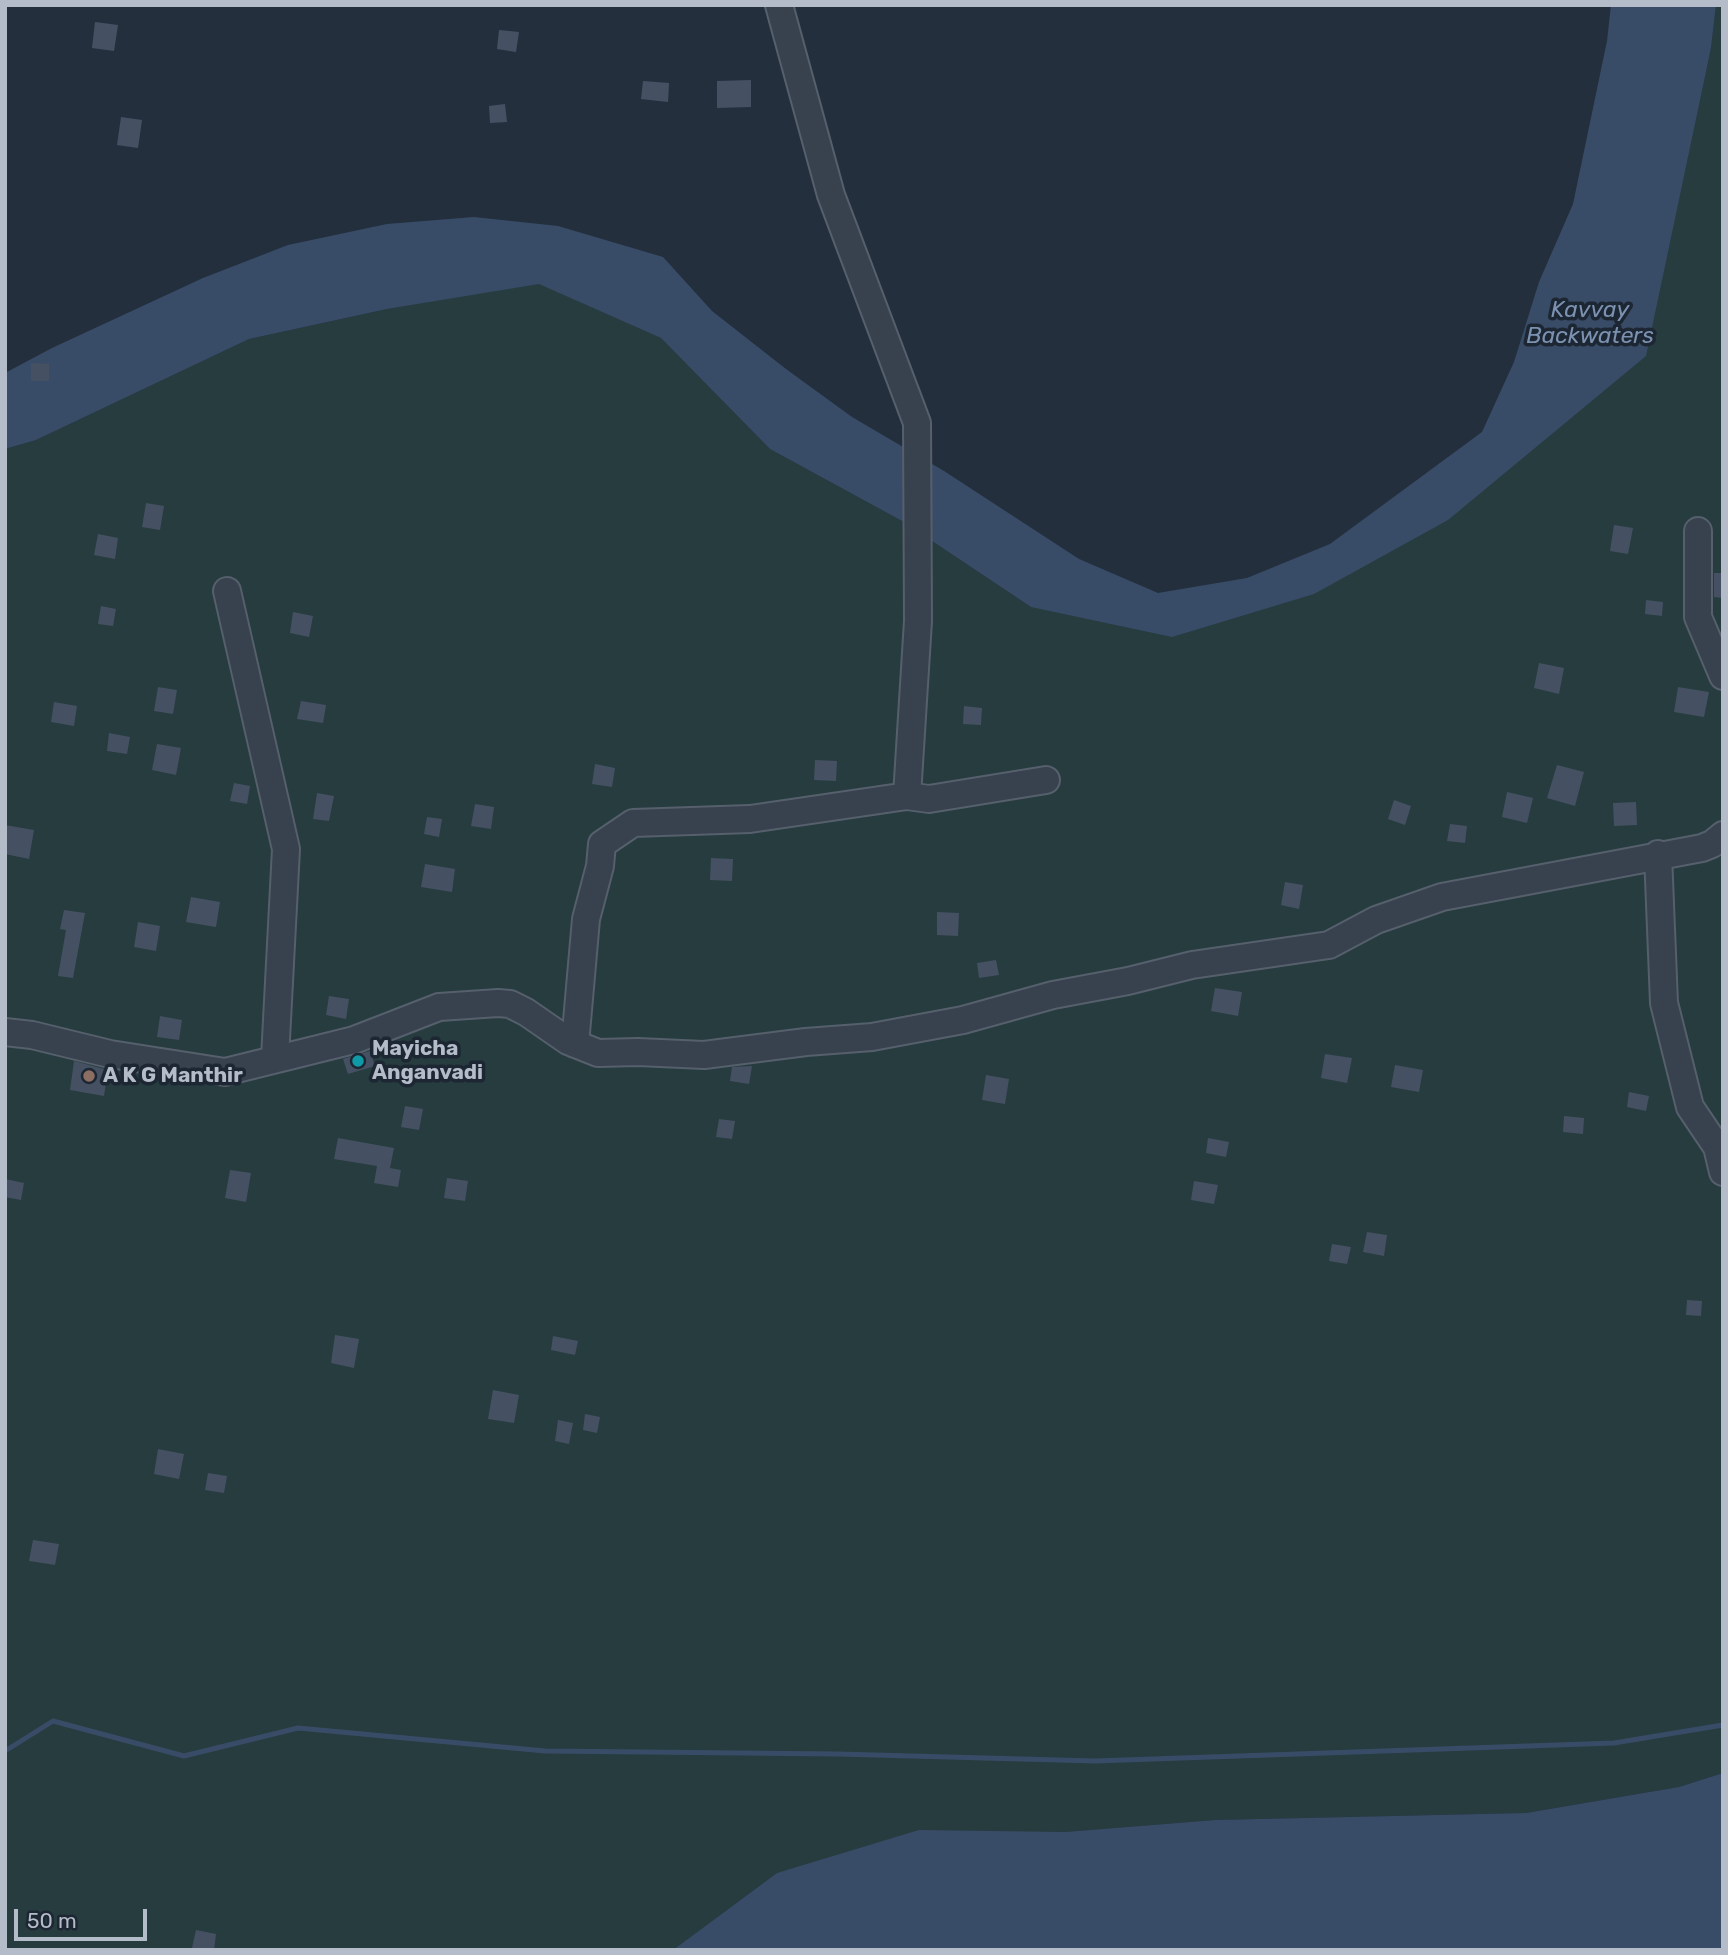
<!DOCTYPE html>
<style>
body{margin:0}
#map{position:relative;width:1728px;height:1955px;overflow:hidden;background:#242f3e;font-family:Rubik,sans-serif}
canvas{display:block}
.frame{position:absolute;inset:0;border:7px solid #b4bcc9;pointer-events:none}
.scale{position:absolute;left:14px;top:1909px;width:133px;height:32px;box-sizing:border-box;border:4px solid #b4bcc9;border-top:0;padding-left:9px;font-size:21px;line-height:24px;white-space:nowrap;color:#b4bcc9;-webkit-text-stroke:5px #1d2633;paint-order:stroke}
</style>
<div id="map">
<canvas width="1728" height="1955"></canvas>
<div class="frame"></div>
<div class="scale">50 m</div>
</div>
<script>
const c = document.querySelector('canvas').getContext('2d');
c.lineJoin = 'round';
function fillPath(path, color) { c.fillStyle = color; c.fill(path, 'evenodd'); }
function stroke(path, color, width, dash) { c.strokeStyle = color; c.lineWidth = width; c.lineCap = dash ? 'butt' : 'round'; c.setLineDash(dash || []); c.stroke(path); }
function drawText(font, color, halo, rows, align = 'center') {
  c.font = font + ' Rubik,sans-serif'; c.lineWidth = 7; c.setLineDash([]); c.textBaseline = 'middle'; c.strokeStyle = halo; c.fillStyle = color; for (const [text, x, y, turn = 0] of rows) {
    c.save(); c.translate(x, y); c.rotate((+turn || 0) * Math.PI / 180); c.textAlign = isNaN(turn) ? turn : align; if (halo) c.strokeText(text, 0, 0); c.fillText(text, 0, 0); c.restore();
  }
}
fillPath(new Path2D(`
 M1716,5H1723V1773L1679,1787L1526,1813L1215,1820L1065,1832L777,1873L673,1950H5V449L36,440L249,339L387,309L539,283L661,338L770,449L902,521L1031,607L1314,594L1645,356L1711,48Z`), '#263c3f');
fillPath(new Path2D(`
 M1611,5H1716L1711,48L1646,356L1448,520L1314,594L1172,637L1031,607L902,521L770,449L661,338L539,284L387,309L249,339L36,440L5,449V373L52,348L203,278L288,245L387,224L474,217L558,226L663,257L712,311L786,369L852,417L944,471L1079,559L1158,593L1247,578L1330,544L1482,432L1514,362L1539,282L1573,204L1607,41Z
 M1723,1773V1950H673L777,1873L919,1830L1065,1832L1215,1820L1526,1813L1679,1787Z`), '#394c67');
stroke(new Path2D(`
 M5,1751L53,1721L184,1756L298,1728L545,1751L838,1754L1095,1761L1614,1743L1723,1725`), '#394c67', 5);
fillPath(new Path2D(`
 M95,22L118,25L114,51L92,48Z
 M499,30L519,32L516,52L497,49Z
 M751,80V107L717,108V81Z
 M643,81L669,83L668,102L641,99Z
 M505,104L507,122L490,123L489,106Z
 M121,117L142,120L138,148L117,145Z
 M31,363L49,364V381H31Z
 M146,503L164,506L160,530L142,527Z
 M1614,525L1633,528L1628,554L1610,551Z
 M98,534L118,538L115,559L94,555Z
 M1714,573H1723V598L1714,597Z
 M1646,600L1663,602L1662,616L1645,614Z
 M101,606L116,609L113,626L98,624Z
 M293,612L313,616L309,637L290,633Z
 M1539,663L1564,668L1559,694L1534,688Z
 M158,687L177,690L173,714L154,711Z
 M1678,687L1709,692L1704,717L1674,712Z
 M301,701L326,705L323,723L297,719Z
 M54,702L77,706L74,726L51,722Z
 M964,706L982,708L981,725L963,724Z
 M109,733L130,737L127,754L107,751Z
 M157,744L181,748L176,775L152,770Z
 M815,760L837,761L836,781L814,780Z
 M595,764L615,768L612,787L592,784Z
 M1557,765L1584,772L1575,806L1547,798Z
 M234,783L250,786L247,804L230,801Z
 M1507,792L1533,798L1527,823L1502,817Z
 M317,793L334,796L329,821L313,819Z
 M1394,800L1411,806L1405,825L1388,819Z
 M1636,802L1637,825L1614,826L1613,803Z
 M475,804L494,807L491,829L471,826Z
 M427,817L442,819L439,837L424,834Z
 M1450,824L1467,826L1465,843L1447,841Z
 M5,825L34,830L29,859L5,854Z
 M711,858L733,859L732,881L710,880Z
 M425,864L455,869L452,892L421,887Z
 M1285,882L1303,885L1299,909L1281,905Z
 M191,897L220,902L216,927L186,922Z
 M64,910L85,913L73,978L58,976L66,930L60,929Z
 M937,912L959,913L958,936L937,935Z
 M138,922L160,926L156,951L134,947Z
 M996,960L999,975L979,978L977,963Z
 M1215,988L1242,992L1238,1016L1211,1011Z
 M329,996L349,999L346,1019L326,1015Z
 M160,1016L182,1020L179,1040L157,1037Z
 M370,1051L375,1066L348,1074L343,1059Z
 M1325,1054L1352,1058L1347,1083L1321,1078Z
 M74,1061L108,1070L104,1096L70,1090Z
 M1395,1065L1423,1070L1419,1092L1391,1087Z
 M752,1066L749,1084L730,1081L732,1067Z
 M986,1075L1009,1079L1005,1104L982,1100Z
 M1629,1092L1649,1096L1646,1111L1627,1107Z
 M405,1106L423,1109L419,1130L401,1127Z
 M1564,1116L1584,1118L1583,1134L1563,1132Z
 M719,1119L735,1121L732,1139L716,1137Z
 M338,1138L394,1148L390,1168L401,1170L398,1187L374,1183L377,1166L334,1159Z
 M1208,1138L1229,1142L1226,1157L1206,1153Z
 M230,1170L251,1173L246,1202L225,1198Z
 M447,1178L468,1181L465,1201L444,1198Z
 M5,1179L24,1183L21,1200L5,1197Z
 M1194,1181L1218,1185L1214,1204L1191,1200Z
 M1367,1232L1387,1235L1384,1256L1363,1252Z
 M1332,1244L1351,1247L1347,1264L1329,1261Z
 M1687,1300L1702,1301L1701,1316L1686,1315Z
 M335,1335L359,1339L354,1368L331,1363Z
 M553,1336L578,1341L575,1355L551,1350Z
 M493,1390L519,1395L514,1423L488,1419Z
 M585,1414L600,1417L597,1433L583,1430Z
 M558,1420L573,1423L569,1444L555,1441Z
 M158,1449L184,1454L179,1479L154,1474Z
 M208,1473L227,1476L224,1493L205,1490Z
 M33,1540L59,1544L55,1565L29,1561Z
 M196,1930L216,1934L214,1950L192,1948Z`), '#455162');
const minor = new Path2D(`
 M779,5L831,195L917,423L918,621L907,796
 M1698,531V617L1723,676
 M227,591L286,849L275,1058
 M1658,854L1664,1003L1690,1107L1717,1147L1723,1172
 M5,1032L32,1035L110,1054L225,1072L354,1040L439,1007L498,1003L510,1004L526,1012L568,1041L598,1053L638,1052L704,1055L806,1042L872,1037L963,1020L1053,995L1128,981L1192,965L1329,945L1376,920L1442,897L1702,848L1712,844L1723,835
 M575,1044L586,919L600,866L602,844L633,823L750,819L907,796L929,799L1046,780`);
stroke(minor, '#565f6c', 30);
stroke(minor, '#38414e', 26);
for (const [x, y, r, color] of [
 [358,1061,7,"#0f9aa8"],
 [89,1076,7,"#8d6e63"]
]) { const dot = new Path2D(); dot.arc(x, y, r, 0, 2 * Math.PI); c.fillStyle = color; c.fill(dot); stroke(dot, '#1d2633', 2.5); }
drawText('bold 21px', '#b4bcc9', '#1d2633', [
 ["Mayicha",372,1049],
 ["Anganvadi",372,1073],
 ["A K G Manthir",103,1076]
], 'left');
drawText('italic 23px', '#7c92b1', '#1d2633', [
 ["Kavvay",1590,310],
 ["Backwaters",1590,336]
]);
</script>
